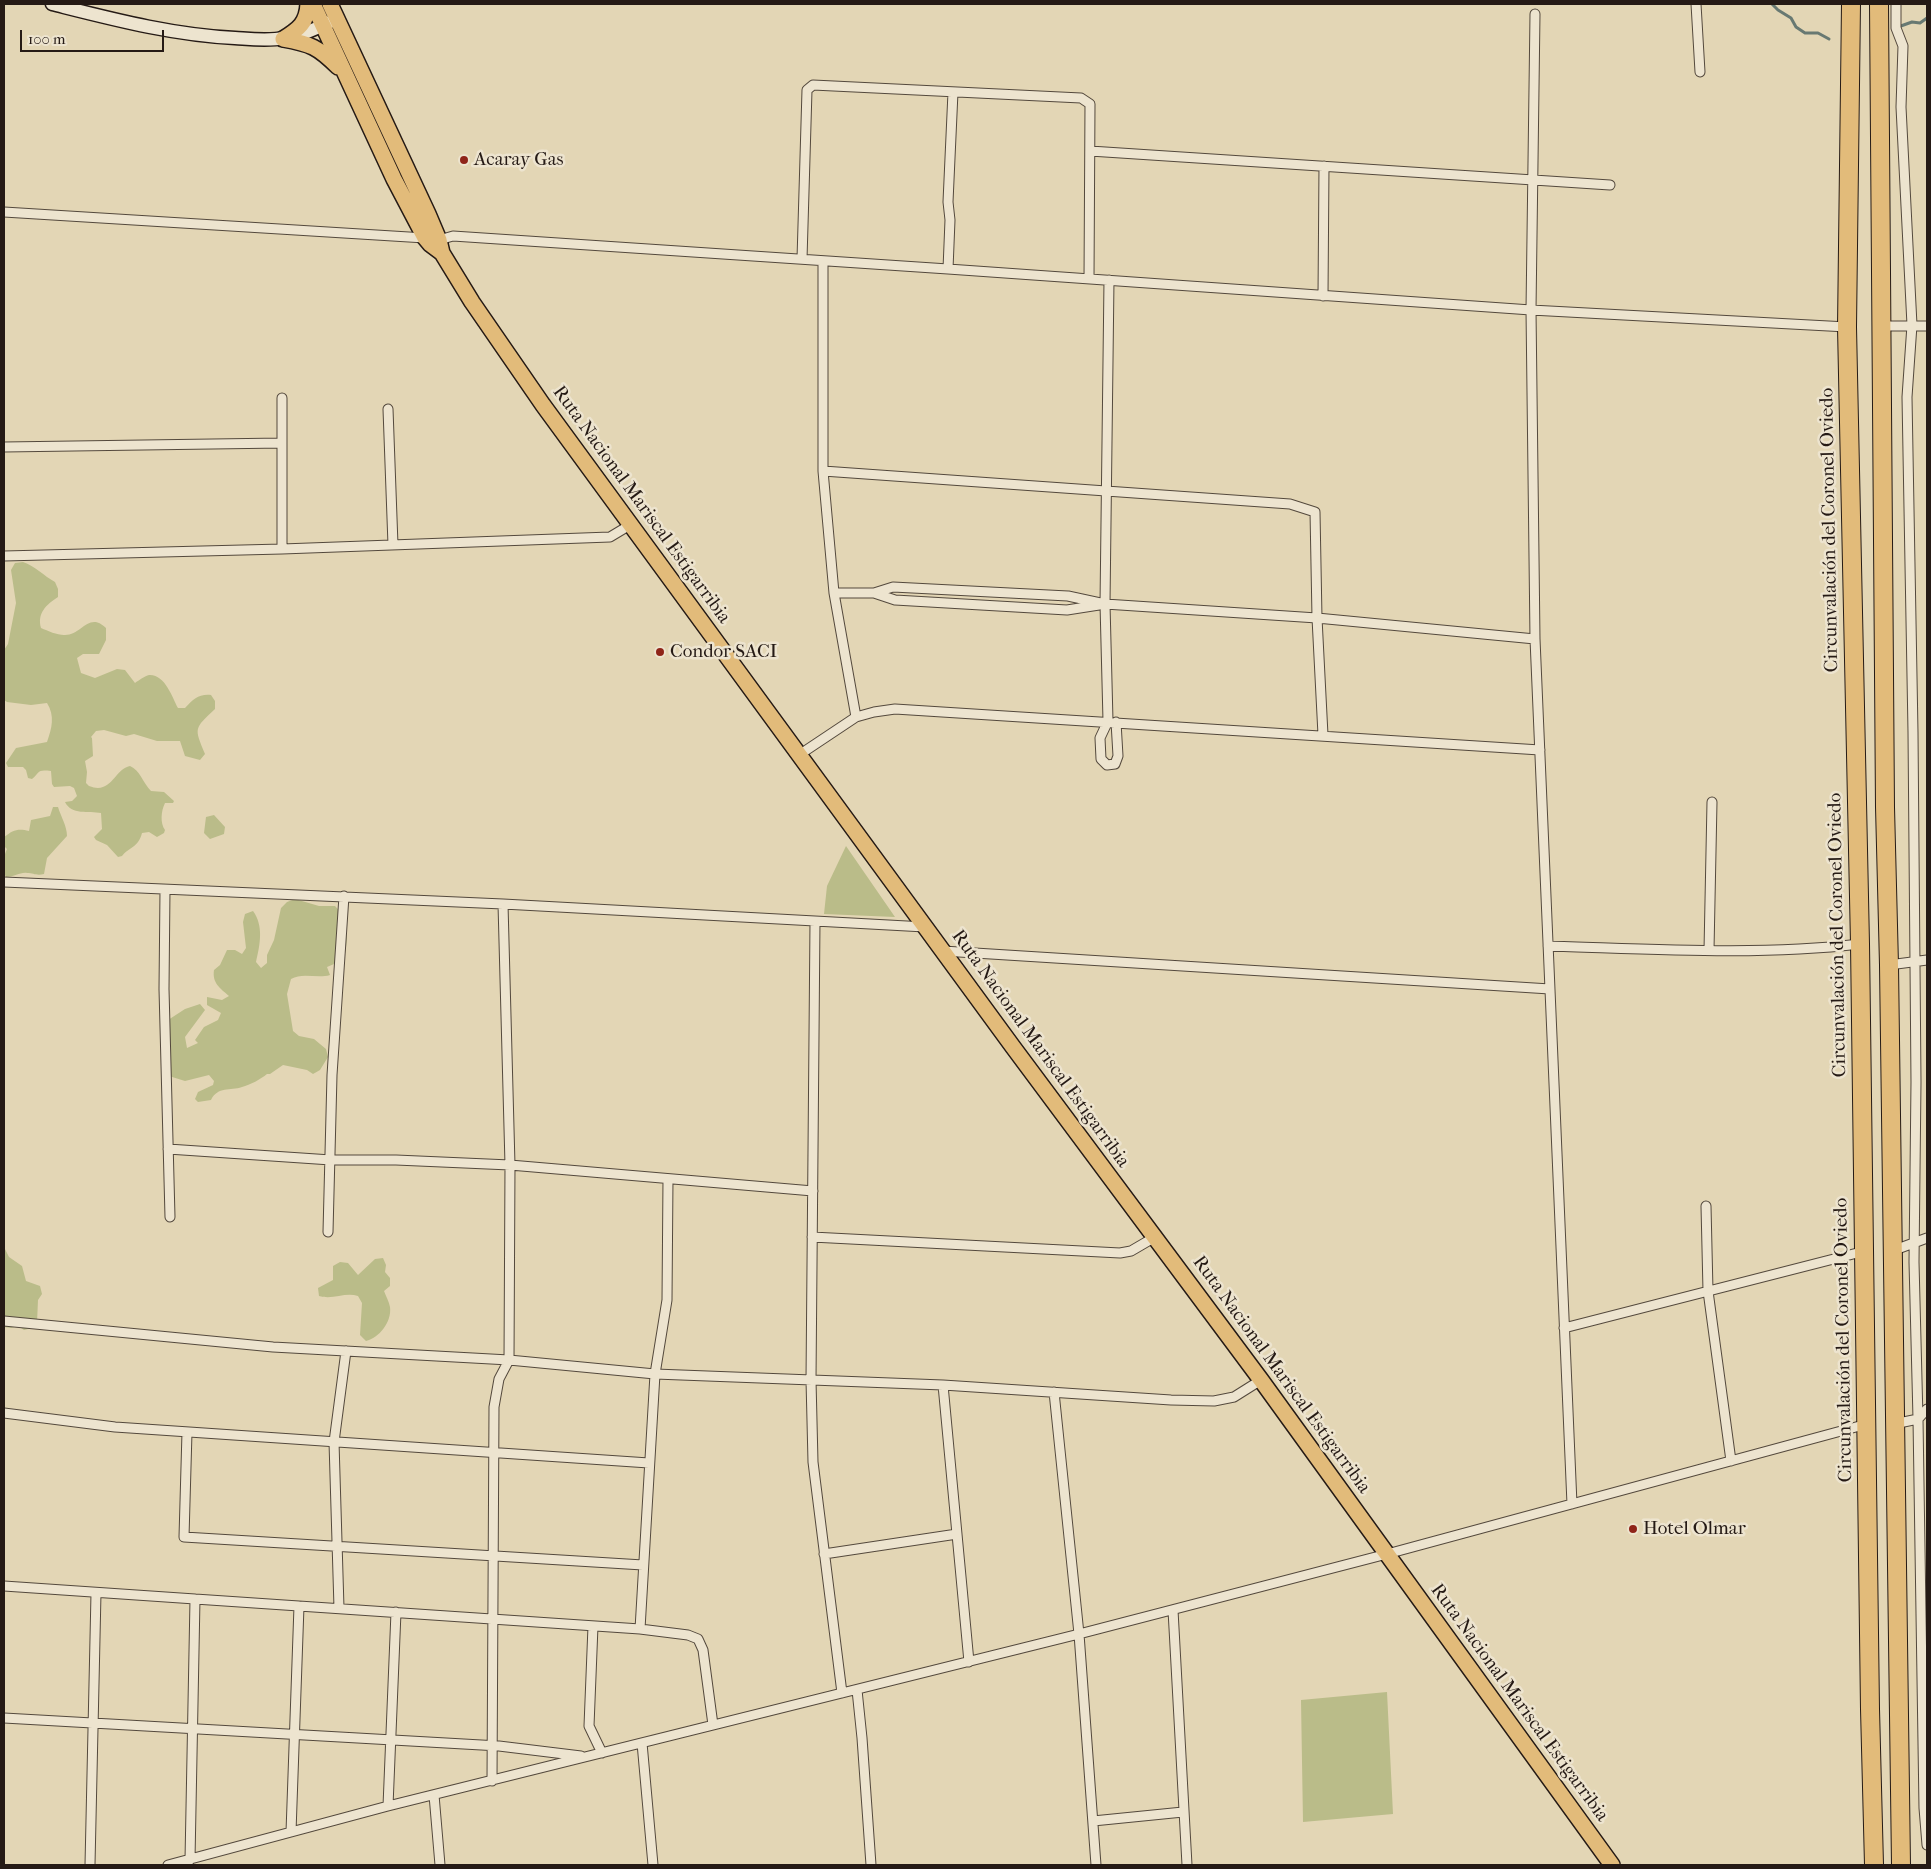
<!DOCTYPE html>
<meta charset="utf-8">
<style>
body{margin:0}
#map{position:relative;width:1931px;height:1869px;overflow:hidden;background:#e3d6b5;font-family:"IM FELL French Canon",serif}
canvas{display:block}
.frame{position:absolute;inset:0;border:5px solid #251a15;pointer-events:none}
.scale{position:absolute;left:20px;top:30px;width:144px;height:22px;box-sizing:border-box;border:2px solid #251a15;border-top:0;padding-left:6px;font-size:15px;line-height:18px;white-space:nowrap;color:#251a15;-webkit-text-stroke:4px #ede4cf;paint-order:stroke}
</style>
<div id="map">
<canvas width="1931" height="1869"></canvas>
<div class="frame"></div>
<div class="scale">100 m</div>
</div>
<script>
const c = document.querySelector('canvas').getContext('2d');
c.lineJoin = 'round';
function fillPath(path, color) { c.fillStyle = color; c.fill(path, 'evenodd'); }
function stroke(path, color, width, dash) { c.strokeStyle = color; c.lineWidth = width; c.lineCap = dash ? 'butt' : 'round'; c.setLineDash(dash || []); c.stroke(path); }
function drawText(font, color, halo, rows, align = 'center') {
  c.font = font + ' "IM FELL French Canon",serif'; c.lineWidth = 5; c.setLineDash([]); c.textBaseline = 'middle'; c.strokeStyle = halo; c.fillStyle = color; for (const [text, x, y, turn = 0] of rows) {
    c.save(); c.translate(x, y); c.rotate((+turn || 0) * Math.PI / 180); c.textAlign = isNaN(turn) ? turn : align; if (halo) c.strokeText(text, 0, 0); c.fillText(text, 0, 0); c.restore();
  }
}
fillPath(new Path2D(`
 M23,562C35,566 44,576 55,582L58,589V597C46,605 37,613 41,628C48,631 57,635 64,635C82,636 88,611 106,628V640L99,654H83L77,658L81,673L95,678L117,669L125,670L135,683C139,680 145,676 149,675C165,674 172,697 178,708H185C194,699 198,694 211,695L215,701V709C194,729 194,727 205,754L200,760L185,756L180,741H157L134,734L126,736L104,730L96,731L91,737L92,738L93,756L85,761L87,772L86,783L89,786C112,795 114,769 130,766C140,770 143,783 151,791L164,792L174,801L173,803H165C161,811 160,823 165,830L164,833L157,837L149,832L142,833C138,848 129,847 122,856L118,857L107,845L96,840L94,837L102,829L101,813C89,811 71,815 65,802L72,801L77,796L74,788L70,786L54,787L52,784L51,771C37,769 40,772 32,779L28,778L26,770L23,767H8L6,763L16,748L47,742C52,728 55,716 47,703L31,705L7,702L4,700V650L8,644L16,603L11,570L15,563Z
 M53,807H58C61,817 67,826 67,836L47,858L44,874C36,876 34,873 27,873C20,872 15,877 6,877C1,869 3,857 7,849L4,846V837C13,830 18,828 29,831L31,820L50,816Z
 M214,815L225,827L224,834L210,839L204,833L206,817Z
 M846,846L895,917L824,914L827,886Z
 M295,899L319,906H335C351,922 348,946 342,965L334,964L327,967L330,975C317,979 303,972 291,979L287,994L293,1031L299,1036L314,1039L326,1049L328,1057L320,1070L313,1074L307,1070L283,1065L270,1074H267C261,1079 250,1085 242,1087C230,1091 218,1086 211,1100L198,1102L195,1099L198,1092L213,1085L214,1081L209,1075L185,1081L169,1076L167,1062L171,1061L165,1052V1022L185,1009L200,1004L205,1010L185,1037L187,1048L198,1043L195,1040L204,1027L218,1020L221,1013L207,1005V997L222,1000L229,996C220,988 212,983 214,970L220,965L227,950H235L242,954L246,948L243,922L245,914L253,911C264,926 260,945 256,962L261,968L267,963V955L274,940L281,908L287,902Z
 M4,1247L9,1257L22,1266L26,1281L40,1286L42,1294L38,1300L37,1323L32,1328L24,1330L18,1326L11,1328L4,1327Z
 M383,1258L386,1265L385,1272L390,1278V1286L384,1291C386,1296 389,1302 390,1307C392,1322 379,1338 366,1341L360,1335L362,1303L358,1296C345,1292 333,1300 319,1296L318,1288L333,1280V1266L340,1262L348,1263L358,1275L375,1259Z
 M1387,1692L1393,1814L1303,1822L1301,1700Z`), '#babc89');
stroke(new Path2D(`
 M1772,4L1778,10L1791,18L1796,27L1805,33H1818L1829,39
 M1898,27L1912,22L1920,23L1927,18`), '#687972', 3);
const street = new Path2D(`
 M1696,4L1700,72
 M1896,4V28L1903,46L1901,107L1912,325L1907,397L1913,732L1916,1082L1914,1262L1918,1419L1924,1808L1927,1845
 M1090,151L1610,185
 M4,212L425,238
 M439,240L453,236L948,269L1531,310L1847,327
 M802,259L807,90L813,85L1081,98L1090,104L1089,279
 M823,261V471L834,593L856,717
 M948,269L950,220L948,202L953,92
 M1109,280L1105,604L1108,721L1100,738L1101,759L1107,765L1115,764L1118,756L1116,722
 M1323,296L1324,166
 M1881,326H1927
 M388,409L393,545
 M4,447L282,443
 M823,471L1290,504L1315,512L1317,618L1323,735
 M282,549V398
 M4,556L282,549L610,537L630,525
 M834,593H874L893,587L1068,596L1105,604L1317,618L1535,639L1531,310L1535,14
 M874,593L895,600L1067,610L1099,605
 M1535,639L1572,1504
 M799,755L856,717L874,712L895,709L1540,750
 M4,882L503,904L925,927
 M165,890L164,989L170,1217
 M815,921L811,1380L813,1462L842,1693
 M1548,946C1651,949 1757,956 1860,944
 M1709,950L1712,802
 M943,951L1550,989
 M1889,965L1927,960
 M168,1149L331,1160H396L510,1165L813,1191
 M1706,1206L1708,1291L1731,1461
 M328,1232L332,1075L344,896
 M812,1237L1120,1253L1131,1251L1155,1237
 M1892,1251L1927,1238
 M4,1321L273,1347L509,1360L655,1374L943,1385L1171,1400L1214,1401L1234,1397L1261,1380
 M1564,1328L1865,1251
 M943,1385L969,1662
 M1054,1392L1079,1634L1096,1865
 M4,1413L115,1427L649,1463
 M1894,1424L1918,1419L1927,1409
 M187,1432L184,1537L643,1565
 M824,1554L957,1534
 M4,1586L195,1599
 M339,1608L334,1442L346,1351
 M1173,1610L1187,1865
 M593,1626L589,1726L602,1753
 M640,1629L655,1374L667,1300L668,1179
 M857,1690L862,1738L871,1865
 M4,1718L499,1746L581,1756
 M642,1743L653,1865
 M492,1781L494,1407L499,1379L509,1360L510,1165L503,904
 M434,1795L440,1865
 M388,1806L396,1612
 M1093,1821L1183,1812
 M291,1832L299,1606
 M190,1860L195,1599L640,1629L688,1635L698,1639L703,1650L713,1725
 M90,1865L96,1593
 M168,1865L388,1806L1079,1634L1387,1554L1867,1424`);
const secondary = new Path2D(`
 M52,4C112,19 172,35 235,38C251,39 268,41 284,38C301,36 315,29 330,22`);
const primary = new Path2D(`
 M313,4L394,179L425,238L430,244L442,253L472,302L543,405L1013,1047L1261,1380L1612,1865
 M330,4L428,214L439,240L442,253
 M283,39C311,44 318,47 338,67
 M283,39C299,29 307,23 308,4`);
const highway = new Path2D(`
 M1851,4L1847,327L1860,944L1870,1709L1874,1865
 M1879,4L1885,807L1889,965L1901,1865`);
stroke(street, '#54493d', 11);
stroke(secondary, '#251a15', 15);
stroke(primary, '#251a15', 18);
stroke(highway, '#251a15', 20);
stroke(street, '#ede4cf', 9);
stroke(secondary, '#ede4cf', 12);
stroke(primary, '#e2bb7a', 15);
stroke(highway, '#e2bb7a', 18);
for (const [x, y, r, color] of [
 [464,160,5,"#8f2418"],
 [660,652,5,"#8f2418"],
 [1633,1529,5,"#8f2418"]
]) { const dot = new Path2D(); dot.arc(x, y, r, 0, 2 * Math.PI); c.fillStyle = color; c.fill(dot); stroke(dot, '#ede4cf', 2); }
drawText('19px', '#251a15', '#ede4cf', [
 ["Acaray Gas",474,160],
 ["Condor SACI",670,652],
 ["Hotel Olmar",1643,1529]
], 'left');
drawText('19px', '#251a15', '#ede4cf', [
 ["Ruta Nacional Mariscal Estigarribia",641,505,54],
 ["Circunvalación del Coronel Oviedo",1830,530,-91],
 ["Circunvalación del Coronel Oviedo",1838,935,-91],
 ["Ruta Nacional Mariscal Estigarribia",1040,1049,54],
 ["Circunvalación del Coronel Oviedo",1844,1340,-91],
 ["Ruta Nacional Mariscal Estigarribia",1281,1375,54],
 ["Ruta Nacional Mariscal Estigarribia",1519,1703,54]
]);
</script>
